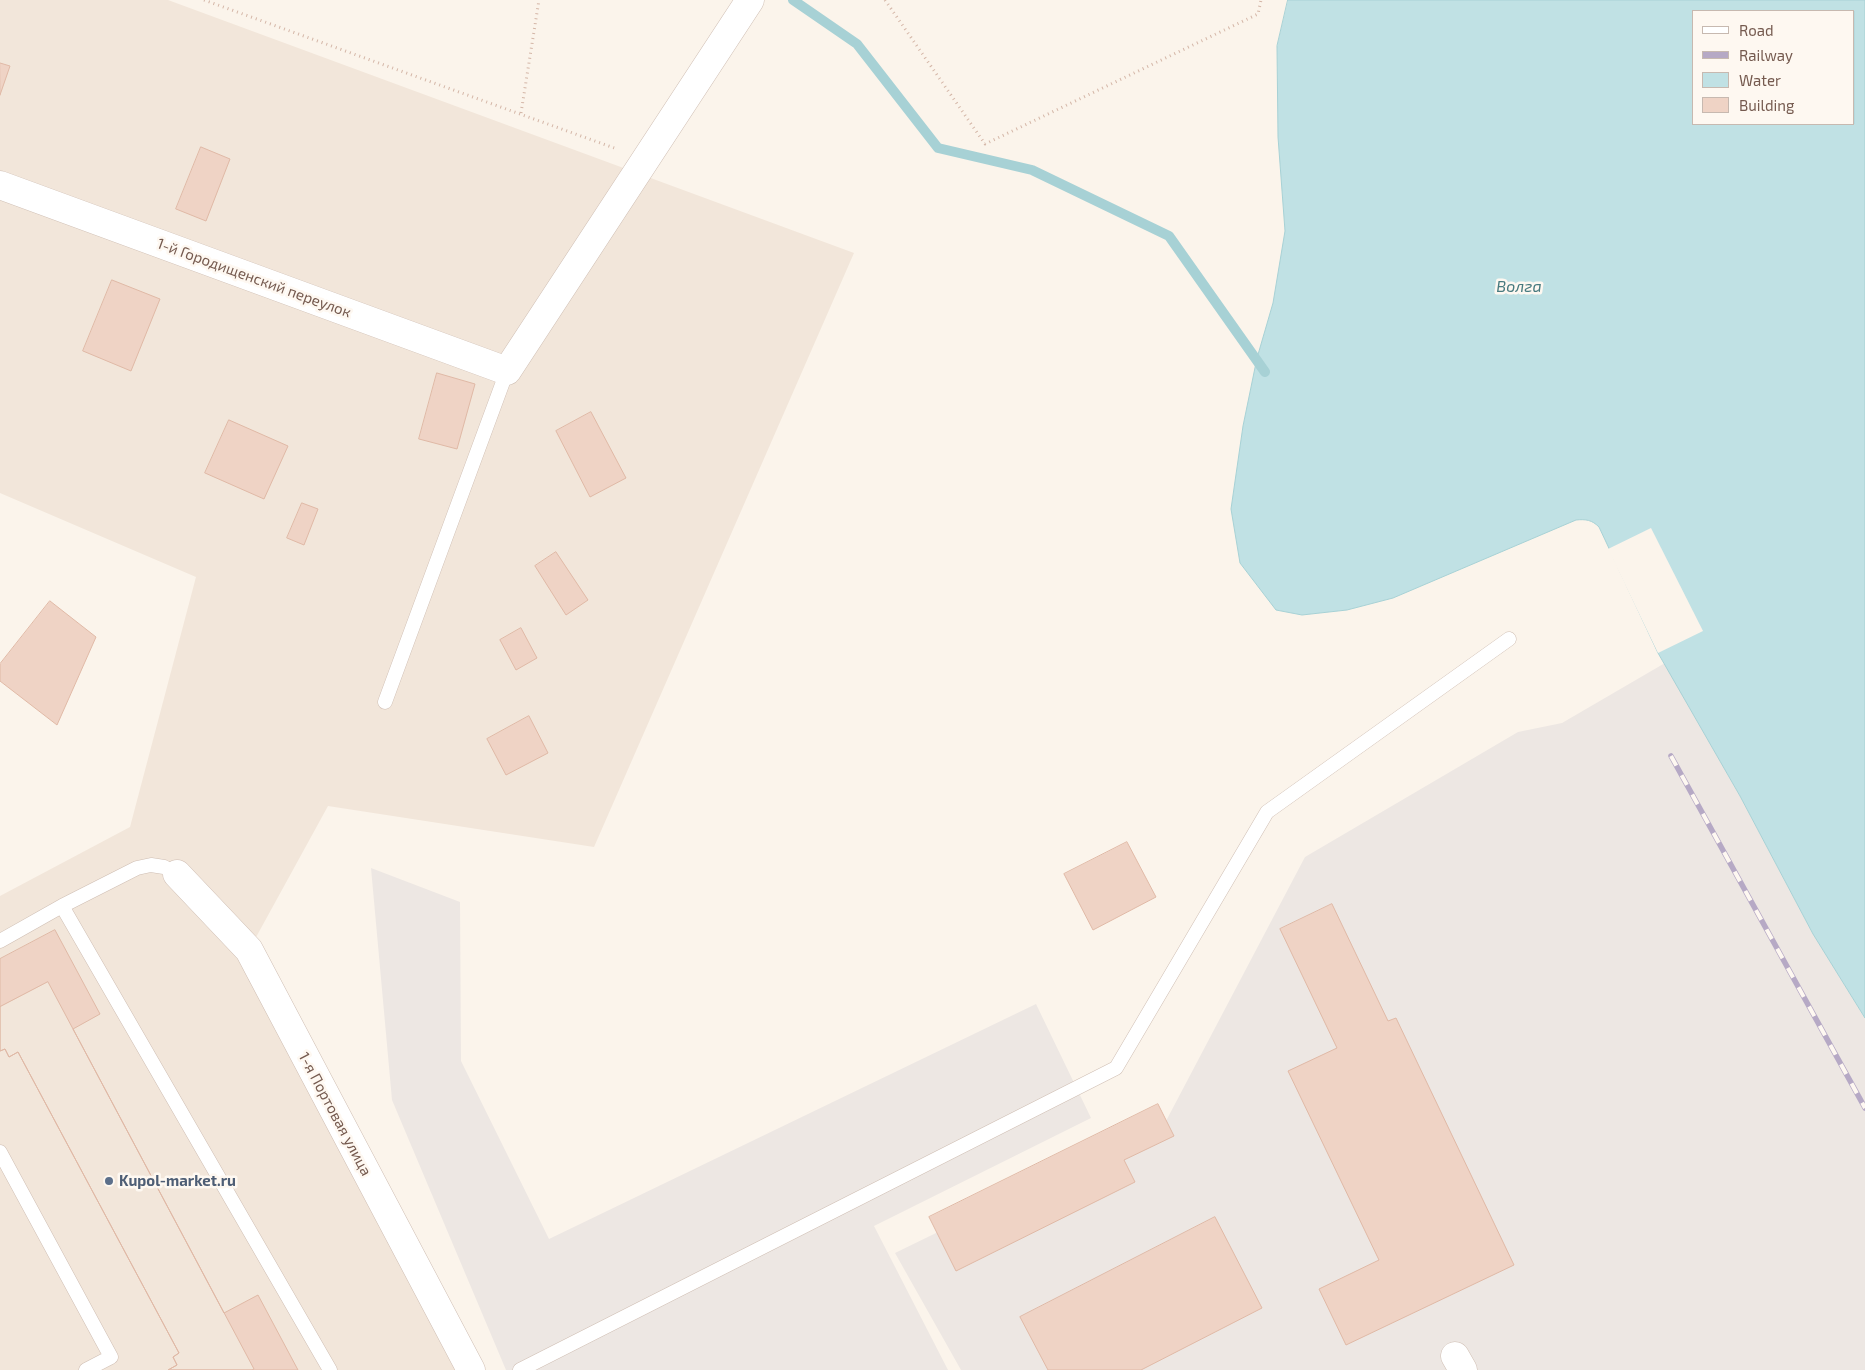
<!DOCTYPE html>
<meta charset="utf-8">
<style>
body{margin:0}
#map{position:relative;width:1865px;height:1370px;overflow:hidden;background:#fbf4eb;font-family:"Exo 2",sans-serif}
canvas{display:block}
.legend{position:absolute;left:1692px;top:10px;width:162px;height:115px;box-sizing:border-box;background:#fef8f1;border:1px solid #c7b9b0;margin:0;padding:6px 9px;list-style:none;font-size:15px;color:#755a4f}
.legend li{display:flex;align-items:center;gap:10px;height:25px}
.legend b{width:25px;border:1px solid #c7b9b0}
</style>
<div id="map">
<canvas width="1865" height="1370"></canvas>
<ul class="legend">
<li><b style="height:6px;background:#fff"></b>Road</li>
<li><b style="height:6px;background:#b6a9c5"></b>Railway</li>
<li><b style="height:14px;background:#c0e1e4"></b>Water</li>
<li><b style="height:14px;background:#efd3c5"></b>Building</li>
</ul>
</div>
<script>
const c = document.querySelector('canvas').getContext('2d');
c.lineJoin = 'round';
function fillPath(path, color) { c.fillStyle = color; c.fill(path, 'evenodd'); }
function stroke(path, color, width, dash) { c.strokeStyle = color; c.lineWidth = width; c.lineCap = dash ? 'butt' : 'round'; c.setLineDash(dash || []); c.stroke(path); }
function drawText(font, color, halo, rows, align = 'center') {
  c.font = font + ' "Exo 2",sans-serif'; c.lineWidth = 5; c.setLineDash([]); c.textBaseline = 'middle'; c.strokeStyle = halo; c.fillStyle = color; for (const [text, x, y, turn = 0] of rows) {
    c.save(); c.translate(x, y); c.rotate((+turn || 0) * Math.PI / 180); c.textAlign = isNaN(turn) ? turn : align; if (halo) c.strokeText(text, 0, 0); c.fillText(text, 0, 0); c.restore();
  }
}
fillPath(new Path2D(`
 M0,0H168L854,253L594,847L328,806L249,950L471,1370H0V896L130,827L196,577L0,493Z`), '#f2e6da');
fillPath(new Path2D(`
 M1665,663L1740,796L1813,934L1865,1018V1370H961L895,1253L1166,1121L1305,857L1518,732L1562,723Z
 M371,868L460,902L461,1061L549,1239L1036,1004L1091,1118L874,1226L948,1370H506L392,1100Z`), '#ede7e3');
const water = new Path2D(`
 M1288,0H1865V1018L1813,934L1740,796L1658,653L1599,527C1592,520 1586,519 1576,520L1393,598L1347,610L1302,615L1276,610L1240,563L1231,509L1243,426L1257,358L1273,303L1285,231L1278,137L1277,46ZM1694,11H1854V124H1694Z`);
fillPath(water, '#c0e1e4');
stroke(water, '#a7d1d5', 1);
fillPath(new Path2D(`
 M1651,528L1703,631L1658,653L1608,549Z`), '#fbf4eb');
stroke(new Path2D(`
 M793,0L857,44L938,148L1032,170L1169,236L1265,372`), '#a7d1d5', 10);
const building = new Path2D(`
 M0,63L10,66L0,95Z
 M201,147L230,159L206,221L176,209Z
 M112,280L160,299L131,371L83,351Z
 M437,373L475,384L457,449L419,439Z
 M591,412L626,478L590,497L556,431Z
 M229,420L288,446L264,499L205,473Z
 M302,503L318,509L304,545L287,538Z
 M556,552L588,600L566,615L535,566Z
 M50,601L96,637L57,725L0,681V664Z
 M521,628L537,658L516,670L500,640Z
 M529,716L548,753L506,775L487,739Z
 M1127,842L1156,897L1093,930L1064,874Z
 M1332,904L1388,1021L1396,1018L1514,1265L1346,1345L1319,1289L1379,1260L1288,1071L1337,1048L1280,929Z
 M55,930L100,1014L73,1029L224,1313L258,1295L298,1370H168L177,1365L173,1357L179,1353L18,1052L9,1057L5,1049L0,1051V959Z
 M48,982L254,1369L252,1370H168L177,1365L173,1357L179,1353L18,1052L9,1057L5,1049L0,1051V1007Z
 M1158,1104L1174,1136L1124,1160L1135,1182L956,1271L929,1217Z
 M1215,1217L1262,1308L1141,1370H1048L1020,1317Z`);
fillPath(building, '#efd3c5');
stroke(building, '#e0b9a6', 1);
const lane = new Path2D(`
 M385,702L507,371
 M62,906L330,1370
 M0,941L62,906L137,868L151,865L164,867L177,874
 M0,1152L111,1357L86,1370
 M520,1370L1116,1068L1267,812L1509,639`);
const street = new Path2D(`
 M0,185L507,371L750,0
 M177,874L249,950L471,1370
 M1455,1356L1463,1370`);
stroke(lane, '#cfbeb3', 15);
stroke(street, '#cfbeb3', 29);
stroke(new Path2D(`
 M204,0L617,149
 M885,0L985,144L1258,14L1261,0
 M521,113L539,0`), '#d4b6a7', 3, [1, 4]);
stroke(lane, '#fff', 14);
stroke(street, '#fff', 28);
const rail = new Path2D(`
 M1671,756L1865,1108`);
stroke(rail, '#b6a9c5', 5.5);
stroke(rail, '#fef8f1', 4, [11]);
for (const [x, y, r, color] of [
 [109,1181,5,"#5c6f8a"]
]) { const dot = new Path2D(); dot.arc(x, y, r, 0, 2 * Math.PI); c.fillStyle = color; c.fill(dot); stroke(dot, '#fef8f1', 2); }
drawText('15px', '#755a4f', '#fef8f1', [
 ["1-й Городищенский переулок",254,278,20],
 ["1-я Портовая улица",335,1114,62]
]);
drawText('bold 15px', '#4e5e75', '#fef8f1', [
 ["Kupol-market.ru",119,1181]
], 'left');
drawText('italic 16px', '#477a7f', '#fef8f1', [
 ["Волга",1519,287]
]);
</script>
